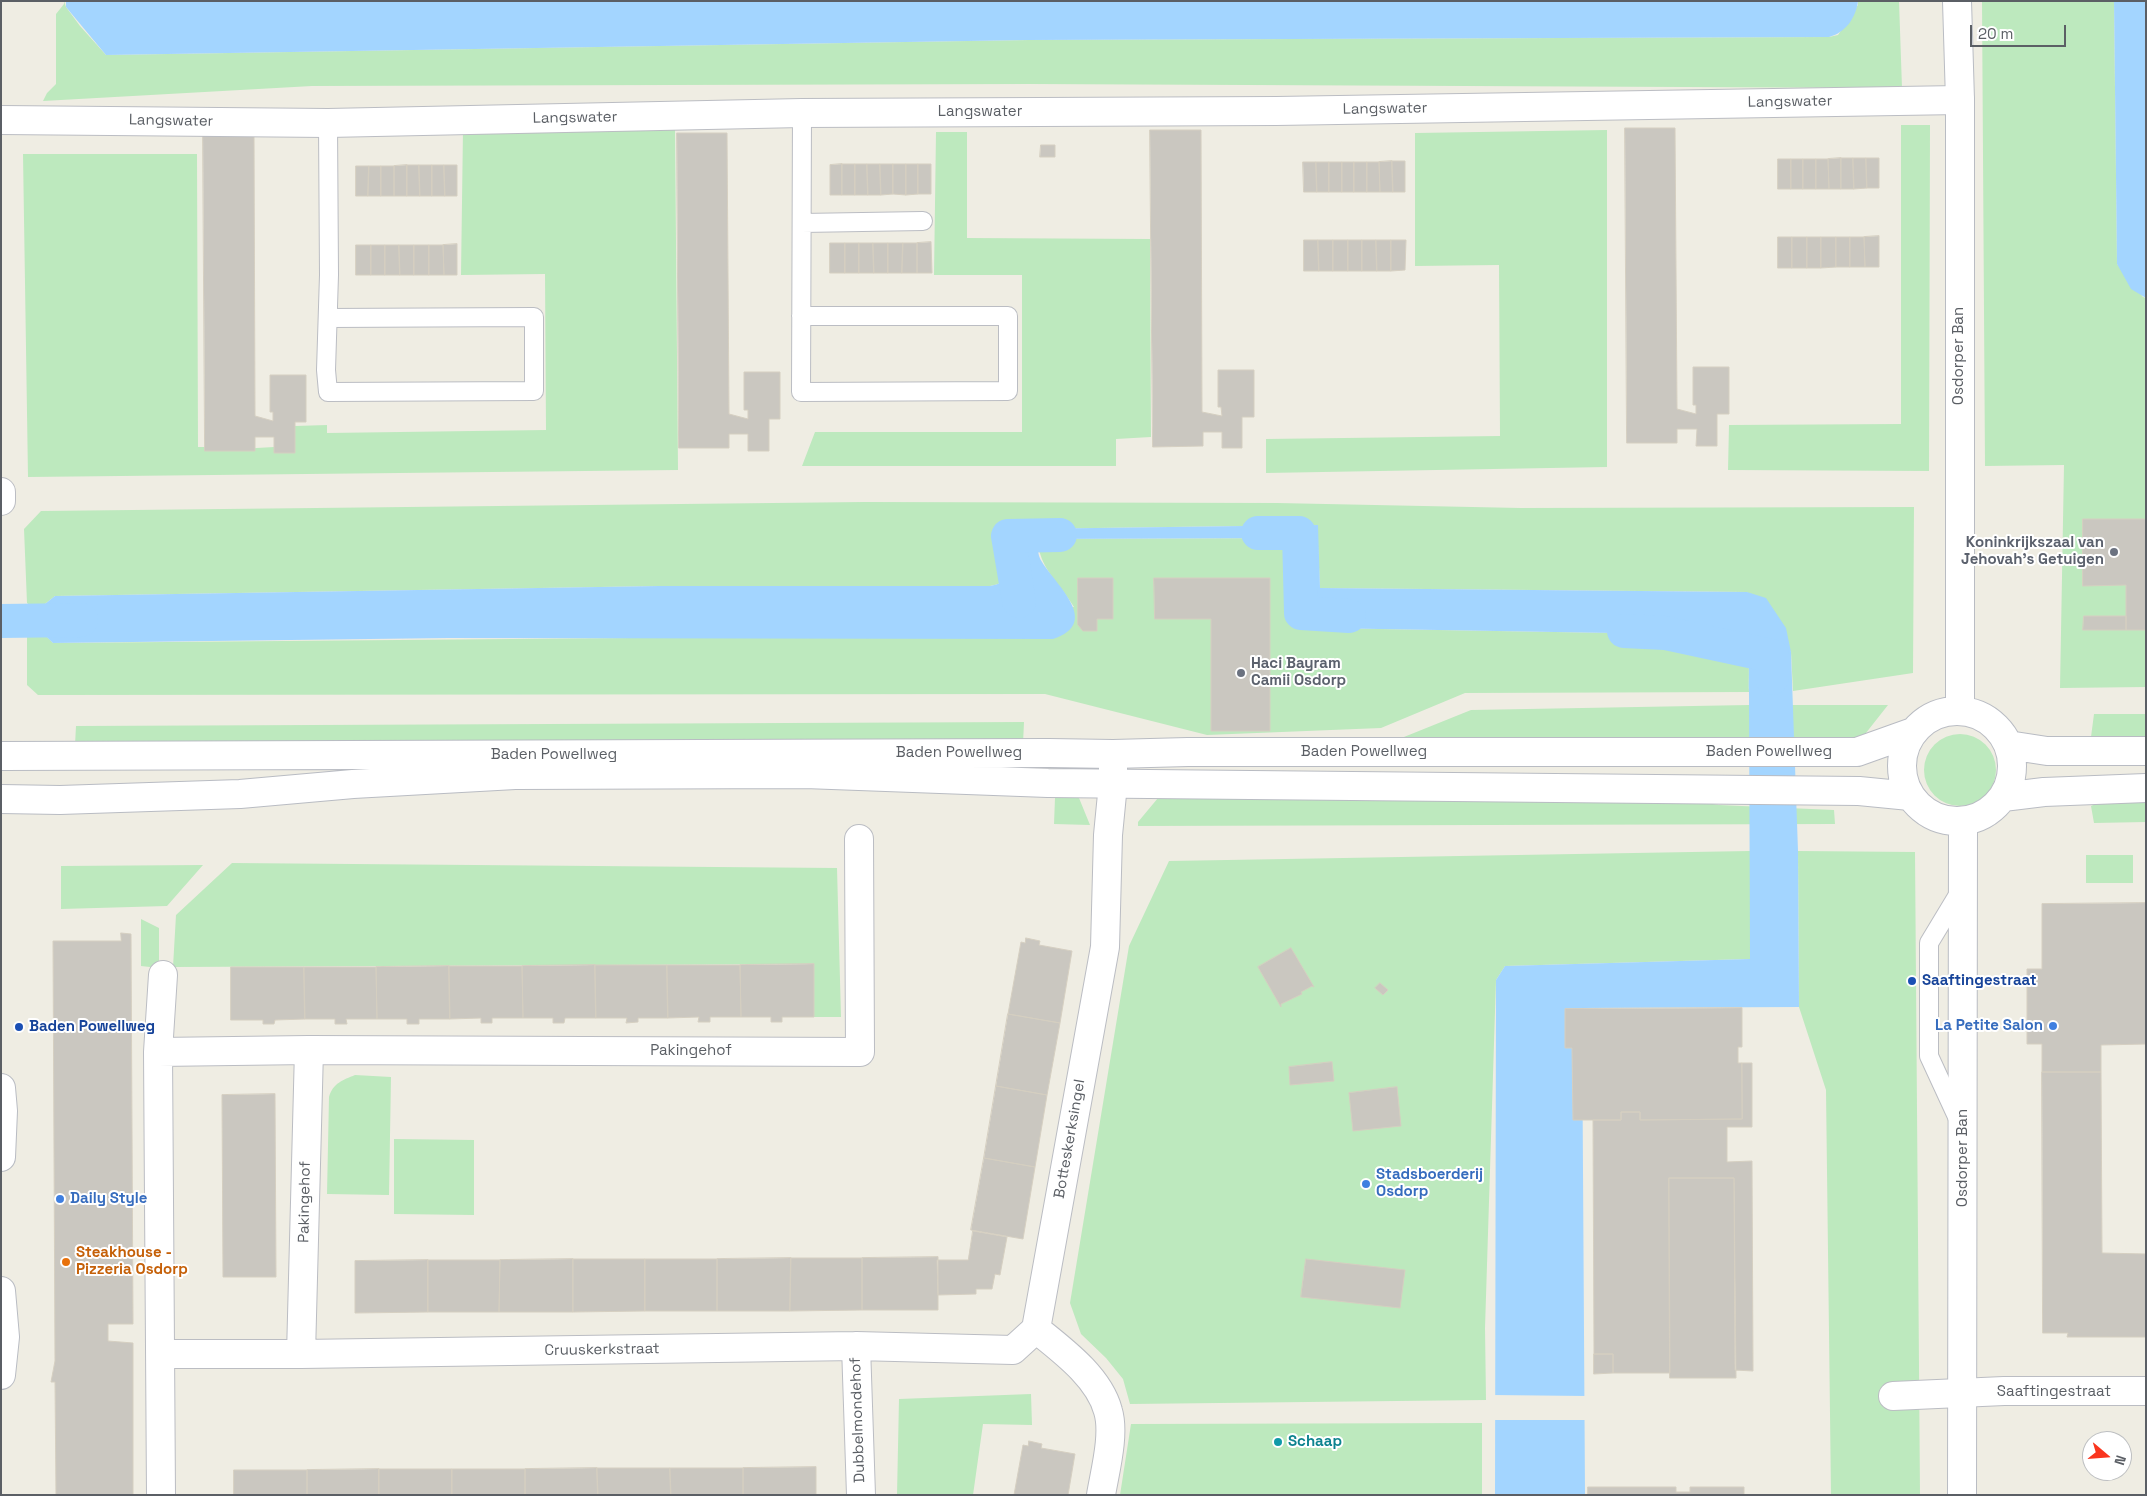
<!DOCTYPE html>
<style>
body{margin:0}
#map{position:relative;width:2147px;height:1496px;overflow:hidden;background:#efede3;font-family:"Space Grotesk",sans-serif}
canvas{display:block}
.frame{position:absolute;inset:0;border:2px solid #5b5f65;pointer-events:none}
.north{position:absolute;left:2082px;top:1431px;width:50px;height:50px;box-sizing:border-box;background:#fff;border:1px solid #bdbfc1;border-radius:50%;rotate:108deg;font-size:14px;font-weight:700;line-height:20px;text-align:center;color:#5b5f65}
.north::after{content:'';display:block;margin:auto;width:18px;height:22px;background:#fa351e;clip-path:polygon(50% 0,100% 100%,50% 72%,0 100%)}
.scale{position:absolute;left:1970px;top:25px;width:96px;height:22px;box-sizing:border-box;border:2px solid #5b5f65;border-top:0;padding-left:6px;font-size:15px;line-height:18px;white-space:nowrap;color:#5b5f65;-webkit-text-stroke:4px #fff;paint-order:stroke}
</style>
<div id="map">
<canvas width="2147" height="1496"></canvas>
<div class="frame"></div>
<div class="north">N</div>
<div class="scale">20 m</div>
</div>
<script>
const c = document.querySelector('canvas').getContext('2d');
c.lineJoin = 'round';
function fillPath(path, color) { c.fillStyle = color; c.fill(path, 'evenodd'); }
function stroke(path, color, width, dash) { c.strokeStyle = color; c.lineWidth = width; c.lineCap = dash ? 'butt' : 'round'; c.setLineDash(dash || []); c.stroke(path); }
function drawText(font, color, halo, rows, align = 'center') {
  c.font = font + ' "Space Grotesk",sans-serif'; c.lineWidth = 4; c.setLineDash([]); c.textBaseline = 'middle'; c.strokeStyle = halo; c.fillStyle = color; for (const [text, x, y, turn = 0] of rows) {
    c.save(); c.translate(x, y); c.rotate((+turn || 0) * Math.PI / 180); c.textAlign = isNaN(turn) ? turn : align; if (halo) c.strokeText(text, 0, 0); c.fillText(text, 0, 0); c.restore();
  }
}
fillPath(new Path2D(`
 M64,1L66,7L80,26L106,55L1029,40L1829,37L1838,35L1858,5V1H1899L1902,88L1029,84L312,86L43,101L47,93L56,84V14L64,4Z
 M1982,1H2114L2117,264L2143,297L2146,298V687L2060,688L2064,465L1985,466Z
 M1901,125H1930L1929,471L1728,470L1729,425L1901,424Z
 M675,128L678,470L28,477L23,154H197L198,447H205V451L274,447V453L295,426L327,425V433L546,430L545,274L461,275L463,129Z
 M1607,130V467L1266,473V439L1500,436L1499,265L1415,266V133Z
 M936,132H967V238L1150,239L1151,437L1116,439V466H802L815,432H1022V275H934Z
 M864,502L1277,503L1521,508L1914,507L1913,673L1793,691L1791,652L1747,592L1320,588L1317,525L1020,529L1014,535C1014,546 1011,575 1002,582C999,584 994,585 990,586H659L55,596L36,611L27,603L24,529L41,511Z
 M1299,538L1302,612L1321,628L1730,635C1754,645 1748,668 1749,692L1465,693L1381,728L1207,735L1045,694L38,695L27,685V637L37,627L53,643L628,638L1074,607C1060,584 1038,567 1038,539Z
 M1749,705H1888L1862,738L1394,741L1471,710Z
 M2094,714H2146V737H2091Z
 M1024,722L1023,744L75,745L76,726Z
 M1924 770a36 36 0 1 1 72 0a36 36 0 1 1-72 0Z
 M1163,792L1678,798L1719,805L1834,810L1835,824L1138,826V822Z
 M1055,798H1079L1090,825L1054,824Z
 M2146,798V822L2094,823L2091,806L2104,800Z
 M1750,851V959L1505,966L1496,980L1485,1328L1486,1400L1130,1404L1123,1379L1106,1358L1081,1334L1070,1303L1129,946L1169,861Z
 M1798,851L1915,852L1920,1495H1831L1826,1090L1799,1007Z
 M2086,855H2133V883H2086Z
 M232,863L837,868L841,1017H814L813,964L173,967L176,915Z
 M203,865L167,906L61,909V866Z
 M141,919L159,928V968L141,966Z
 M355,1075L391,1077L389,1195L327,1194L329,1097C333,1083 343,1080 355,1075Z
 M394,1139L474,1140V1215L394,1214Z
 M1031,1394L1032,1425L983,1424L973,1495H897L899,1399Z
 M1482,1423V1495H1120L1131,1424Z`), '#bde9be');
fillPath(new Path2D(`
 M66,1H1858C1856,18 1845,33 1829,37L1029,40L106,55L66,7Z
 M2114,1H2146V298L2131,289L2117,264Z
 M1318,525L1320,588L1747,592L1766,598L1786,628L1791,652L1798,851L1799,1007L1582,1008L1585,1495H1495L1496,980L1505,966L1750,959L1749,692C1748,668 1754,645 1730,635L1321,628L1302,613L1299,538L1038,539C1038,547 1037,555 1042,562C1056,585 1102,623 1053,639L448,638L53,643C28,619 28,617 55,596L659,586H990C994,585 999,584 1002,582C1011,575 1014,546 1014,535L1020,529Z`), '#a3d5ff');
fillPath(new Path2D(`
 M1492,1395L1587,1396V1420H1492Z`), '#efede3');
stroke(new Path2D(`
 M1258,533H1299L1301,613L1349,616
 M1019,601L1008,536L1060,535
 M1,621L81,620
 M1624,631L1665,633L1772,656V678`), '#a3d5ff', 34);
const building = new Path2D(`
 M1625,128H1675L1677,409L1696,414V405H1693V367H1729V414H1717V446H1696L1697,429H1677V443H1627Z
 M1150,130H1201L1202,412L1222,416L1221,407H1218V370H1254V417H1242V448H1222V432H1203V446L1153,447Z
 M677,133H727L729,414L748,419V410H744V372H780V419H769V451H748V434H729V448H679Z
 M203,135H254L255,416L273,421V412H270V375H306V422H295V453H274V437H255V451H205Z
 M1041,145H1055V157H1040Z
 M1841,158H1853L1854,189H1841Z
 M1841,158V189H1829L1828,159Z
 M1853,158H1866L1867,188L1854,189Z
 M1866,158H1879V188H1867Z
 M1778,159H1791V189H1778Z
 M1791,159H1803V189H1791Z
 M1803,159H1816V189H1803Z
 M1816,159H1828L1829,189H1816Z
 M1392,161L1393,192H1380L1379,162Z
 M1392,161H1405V192H1393Z
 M1303,162H1316L1317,192H1304Z
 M1316,162H1329V192H1317Z
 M1329,162H1342V192H1329Z
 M1342,162H1354V192H1342Z
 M1354,162H1367V192H1354Z
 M1367,162H1379L1380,192H1367Z
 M842,164H855V195H842Z
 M842,164V195H830V165Z
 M855,164H867L868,195H855Z
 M867,164H880L881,195H868Z
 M880,164H893V194L881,195Z
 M893,164H906V195L893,194Z
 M906,164H918V194L906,195Z
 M918,164H931V194H918Z
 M407,165V196H394V166Z
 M407,165H419L420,196H407Z
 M419,165H432V196H420Z
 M432,165H444L445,196H432Z
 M444,165H457V196H445Z
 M356,166H369L368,196H356Z
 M369,166H381V196H368Z
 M381,166H394V196H381Z
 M1879,236V267H1865L1864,237Z
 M1778,237H1792V268H1778Z
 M1792,237H1807V268H1792Z
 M1807,237H1821V268H1807Z
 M1821,237H1836V267L1821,268Z
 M1836,237H1850V267H1836Z
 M1850,237H1864L1865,267H1850Z
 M1304,240H1318L1319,271H1304Z
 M1318,240H1333V271H1319Z
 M1333,240H1348V271H1333Z
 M1348,240H1362V271H1348Z
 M1362,240H1376L1377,271H1362Z
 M1376,240H1391V271H1377Z
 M1391,240H1406L1405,270L1391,271Z
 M931,242L932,273H917V243Z
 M830,243H845V273H830Z
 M845,243H859V273H845Z
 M859,243H873L874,273H859Z
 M873,243H888V273H874Z
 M888,243H903L902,273H888Z
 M903,243H917V273H902Z
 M457,244V275H444L443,245Z
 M356,245H371V275H356Z
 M371,245H385V275H371Z
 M385,245H399L400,275H385Z
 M399,245H414V275H400Z
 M414,245H429V275H414Z
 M429,245H443L444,275H429Z
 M2083,519H2146V630H2126V585L2083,586Z
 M1078,578H1113V619H1097V631H1083L1078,625Z
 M1154,578H1270V731H1211V619H1155Z
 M2084,616H2126V630H2083Z
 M2146,903V1044L2101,1045V1072H2042V1044H2027V969H2042V904Z
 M121,933L131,934L133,1324H108V1341L133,1343V1495H56L55,1382H51L55,1361L53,941H121Z
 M1026,938L1040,941L1039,945L1072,951L1060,1023L1008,1014L1021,942L1025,943Z
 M1291,948L1314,987L1312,986L1301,992L1302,994L1281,1004V1007L1258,967Z
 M814,964V1017H782V1022H771V1017H741L740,965Z
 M595,965H667L668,1018H638V1022L626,1023L627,1018H596Z
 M595,965L596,1018H565L564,1023H553V1018H523L522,966Z
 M667,965H740L741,1017H710V1022H698L699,1017L668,1018Z
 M449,966H522L523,1018H492V1023H481V1018L450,1019Z
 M449,966L450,1019H419V1024H407V1019H377L376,967Z
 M231,967H304L305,1019L275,1020L274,1024H263V1020H231Z
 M304,967H376L377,1019H346L347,1024H335V1019H305Z
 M1380,983L1388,990L1383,995L1375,988Z
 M1742,1008V1047H1738V1063H1742V1119L1640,1120V1112H1621V1120H1573L1572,1048H1565V1009Z
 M1008,1014L1060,1023L1047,1095L996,1086Z
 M1332,1062L1334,1081L1290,1085L1289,1067Z
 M1742,1063H1752V1127H1727V1162L1752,1161L1753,1371L1735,1370L1734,1178H1669L1670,1373H1613V1354H1594L1593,1120H1621V1112H1640V1120L1742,1119Z
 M2042,1072H2101L2102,1253L2146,1254V1337H2067L2068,1333H2043Z
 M996,1086L1047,1095L1035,1167L984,1158Z
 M1397,1087L1401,1126L1353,1131L1349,1093Z
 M275,1094L276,1277H223L222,1095Z
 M984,1158L1035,1167L1023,1239L971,1230Z
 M1669,1178H1734L1736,1378H1670Z
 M973,1231L1007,1237L1000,1275L995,1274L992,1289H976V1294L938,1295L937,1260H968Z
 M938,1257V1310H862V1258Z
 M791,1258H862V1310L790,1311Z
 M791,1258L790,1311H717V1259Z
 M573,1259H645V1311L573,1312Z
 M573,1259V1312H499L500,1260Z
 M645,1259H717V1311H645Z
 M1306,1259L1405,1270L1400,1308L1301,1297Z
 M428,1260V1312L355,1313V1261Z
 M428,1260H500L499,1312H428Z
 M1594,1354H1613V1373L1594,1374Z
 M1029,1441L1042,1444L1041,1448L1075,1454L1068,1495H1014L1023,1445L1028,1446Z
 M816,1467V1495H743V1468Z
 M597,1468L598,1495H525V1469Z
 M597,1468H670L671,1495H598Z
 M670,1468H743V1495H671Z
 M379,1469V1495H307V1470Z
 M379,1469H452V1495H379Z
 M452,1469H525V1495H452Z
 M234,1470H307V1495H234Z
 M1588,1487H1676V1492H1690V1487H1744V1495H1588Z`);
fillPath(building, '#cac7c0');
stroke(building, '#d5cfc1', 1);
const lane = new Path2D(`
 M328,123L329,275L326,370L328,392L534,391V317L328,318
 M802,223L923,221
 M801,316H1008V391L801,392L802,113
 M1959,1121L1929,1056V943L1961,890`);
const street = new Path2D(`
 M1,120L328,123L802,113L1276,111L1960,100
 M1,492V501
 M158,1052L163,975
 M1036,1329L1105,947L1108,835L1113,784V759
 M1036,1329C1062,1350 1099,1377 1108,1411C1115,1434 1105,1471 1101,1495
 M856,1346L861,1495
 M160,1354H301L856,1346L1013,1350L1036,1329
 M301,1354L309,1050
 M1893,1396L2004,1391H2146
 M161,1495L158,1052L309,1050L860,1052L859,839`);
const secondary = new Path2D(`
 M1957,1L1960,100V711
 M1902 766a55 55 0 1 1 110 0a55 55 0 1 1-110 0Z
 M2008,745L2047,751H2146
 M1,756L1049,753L1113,754L1188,752H1857L1913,732
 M2003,797L2044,792L2146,788
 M1,799L60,800L240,794L353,784L515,775L805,774L1048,783L1859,791L1910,796
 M1,1088L3,1111L1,1157
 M1,1291L5,1337L1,1375
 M1962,1495L1963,822`);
stroke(lane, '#bbbdc3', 20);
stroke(street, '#bbbdc3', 30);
stroke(secondary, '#b9bcc3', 30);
stroke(lane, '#fff', 18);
stroke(street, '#fff', 28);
stroke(secondary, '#fff', 28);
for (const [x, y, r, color] of [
 [2114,552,5,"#6b7280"],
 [1241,673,5,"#6b7280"],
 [1912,981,5,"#1a4fb4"],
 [2053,1026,5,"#3f7fe0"],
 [19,1027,5,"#1a4fb4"],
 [1366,1184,5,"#3f7fe0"],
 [60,1199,5,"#3f7fe0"],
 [66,1262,5,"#e8710a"],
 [1278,1442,5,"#0f9aa8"]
]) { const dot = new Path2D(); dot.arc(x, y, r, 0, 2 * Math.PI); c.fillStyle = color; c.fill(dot); stroke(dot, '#fff', 2); }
drawText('15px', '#5b5f65', '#fff', [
 ["Langswater",1790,102,-1],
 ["Langswater",1385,109,-1],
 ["Langswater",980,112],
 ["Langswater",575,118,-1],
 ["Langswater",171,121,1],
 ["Osdorper Ban",1959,356,-90],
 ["Baden Powellweg",1364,752],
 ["Baden Powellweg",1769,752],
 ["Baden Powellweg",959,753],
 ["Baden Powellweg",554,755],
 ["Pakingehof",691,1051],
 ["Botteskerksingel",1070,1139,-80],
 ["Osdorper Ban",1963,1158,-90],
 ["Pakingehof",305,1202,-89],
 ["Cruuskerkstraat",602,1350,-1],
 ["Saaftingestraat",2054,1392],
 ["Dubbelmondehof",858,1420,-92]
]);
drawText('bold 15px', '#5b616d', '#fff', [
 ["Koninkrijkszaal van",2104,543],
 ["Jehovah's Getuigen",2104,560],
 ["Haci Bayram",1251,664,"left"],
 ["Camii Osdorp",1251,681,"left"]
], 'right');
drawText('bold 15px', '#164399', '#fff', [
 ["Saaftingestraat",1922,981],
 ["Baden Powellweg",29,1027]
], 'left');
drawText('bold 15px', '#366cbe', '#fff', [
 ["La Petite Salon",2043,1026,"right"],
 ["Stadsboerderij",1376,1175],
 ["Osdorp",1376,1192],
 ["Daily Style",70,1199]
], 'left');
drawText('bold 15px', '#c56008', '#fff', [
 ["Steakhouse -",76,1253],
 ["Pizzeria Osdorp",76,1270]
], 'left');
drawText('bold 15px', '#0d838f', '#fff', [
 ["Schaap",1288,1442]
], 'left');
</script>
